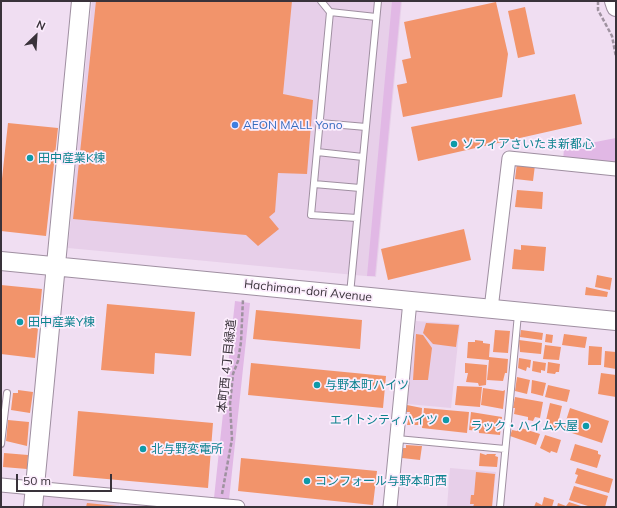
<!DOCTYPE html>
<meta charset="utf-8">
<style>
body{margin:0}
#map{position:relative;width:617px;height:508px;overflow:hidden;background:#f0def2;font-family:Mulish,sans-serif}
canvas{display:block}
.frame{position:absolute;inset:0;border:2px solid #39323a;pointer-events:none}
.north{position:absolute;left:16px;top:16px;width:40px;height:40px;-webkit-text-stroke:3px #fcedfd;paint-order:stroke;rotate:25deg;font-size:11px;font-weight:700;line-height:16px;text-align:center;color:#39323a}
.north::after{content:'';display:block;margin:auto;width:14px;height:18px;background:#39323a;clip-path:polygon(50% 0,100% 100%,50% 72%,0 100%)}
.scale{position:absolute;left:16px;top:474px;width:96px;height:18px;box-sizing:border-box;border:2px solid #39323a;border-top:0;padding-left:5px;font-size:12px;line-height:14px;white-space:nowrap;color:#39323a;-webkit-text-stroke:3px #fcedfd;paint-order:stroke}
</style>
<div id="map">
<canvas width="617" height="508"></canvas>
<div class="frame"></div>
<div class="north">N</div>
<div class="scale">50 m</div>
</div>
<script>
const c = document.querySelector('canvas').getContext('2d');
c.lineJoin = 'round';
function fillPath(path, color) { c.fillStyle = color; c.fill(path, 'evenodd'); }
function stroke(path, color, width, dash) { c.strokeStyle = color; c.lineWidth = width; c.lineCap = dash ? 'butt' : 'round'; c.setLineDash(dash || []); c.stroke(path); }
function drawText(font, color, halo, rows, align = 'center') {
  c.font = font + ' Mulish,"Noto Sans JP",sans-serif'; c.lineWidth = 3.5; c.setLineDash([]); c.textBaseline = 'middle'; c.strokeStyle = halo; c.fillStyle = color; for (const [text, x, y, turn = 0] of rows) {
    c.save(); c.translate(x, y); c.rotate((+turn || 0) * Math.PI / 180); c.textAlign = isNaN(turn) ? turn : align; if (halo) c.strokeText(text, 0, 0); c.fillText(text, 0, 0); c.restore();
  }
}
fillPath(new Path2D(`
 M92,1H402L376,277L68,248Z
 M416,321L460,324L451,408L407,404Z
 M450,468L496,472L492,507H447Z
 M44,494L119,501V507H43Z
 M120,503L149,506V507H119Z`), '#e7cfe9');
fillPath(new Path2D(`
 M392,1H401L375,276H367Z
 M616,138V166L563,161L564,148Z
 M235,301L250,303L229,500L214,498Z`), '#e1b8e5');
fillPath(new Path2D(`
 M96,1H292L283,94L313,100L307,174L278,173L275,212L269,217L279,229L258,246L246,235L73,219Z
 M496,2L508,54L502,97L403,117L397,85L407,83L402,60L411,58L404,22Z
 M525,7L535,54L518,58L508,11Z
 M575,94L582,124L418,161L411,127Z
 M8,123L58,128L46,236L1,231V188Z
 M517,163L535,165L533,181L515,179Z
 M517,190L543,192L542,209L515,207Z
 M464,229L471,260L388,280L381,249Z
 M521,245L546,247L544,271L512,269L514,249L521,250Z
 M597,275L612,278L610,290L595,287Z
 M1,285L42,289L35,358L1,354Z
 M586,287L608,292L607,297L585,295Z
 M107,304L195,312L191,356L155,353L154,374L101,370Z
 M256,310L362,320L360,349L253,339Z
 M426,323L459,325L456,347L433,344L423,333Z
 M495,330L510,331L508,353L493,352Z
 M521,330L543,333L542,340L520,337Z
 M416,334L423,335L432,348L428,380H413Z
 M546,334L553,335L552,343L545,342Z
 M564,334L587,337L585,348L562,345Z
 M475,340L483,341V343L490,344L489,357L508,359L507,373H505L503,381L487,380L489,360L467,358L468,342H475Z
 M519,340L542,343L541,354L520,352Z
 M545,345L561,347L559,360L543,359Z
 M589,346L602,347L601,365H588Z
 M605,351L616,352V369L604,367Z
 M519,358L531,360L530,368L527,367L526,371L518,368Z
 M533,361L546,363L545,371L541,370V373L532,371Z
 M548,362L560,364L559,372H556L555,374L547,373Z
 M251,363L386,376L383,408L248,395Z
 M465,363L487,365L486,385L479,386L478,383L466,382L468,373H465Z
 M601,373L616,375V397L598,394Z
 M517,377L530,380L527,394L515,391Z
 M532,380L546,383L543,396L531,393Z
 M548,385L570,390L567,402L545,397Z
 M457,386L482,387L480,407L455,405Z
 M483,388L503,391L505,390L503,409L481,405Z
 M18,390L33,392L30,413L11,410L13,393H18Z
 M515,397L543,402L540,418L535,417L533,421L528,420V417L514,414L515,408H513Z
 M550,403L562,406L556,432L544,429Z
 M407,405L422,408L421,425H407L410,412H406Z
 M424,408L469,412L467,433L422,428Z
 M570,408L609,421L602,443L563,430Z
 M78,411L213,423L208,488L73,476Z
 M471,412L502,417L500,435L479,433V431L469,430Z
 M8,420L29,422L27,446L6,441Z
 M518,427L540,434L536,445L510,436L512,430L517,431Z
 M545,435L561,440L557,453L551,451L550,453L540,448Z
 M575,444L598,451V454L601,455L597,468L570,460Z
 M406,445L422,446L420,460L402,458L403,448H406Z
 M4,453L28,455L27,469L3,467Z
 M480,453L486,455L487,454H496L495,456L498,457L497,467L479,466Z
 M241,458L377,471L373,505L238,491Z
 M577,468L613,479L609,493L575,483L578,475L575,474Z
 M476,472L495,474L492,507H473L474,504H470L471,495H474Z
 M574,486L608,496L605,507H591L569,500Z
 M544,497L554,500L552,507H534L536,502L542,505Z
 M569,502L584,507H557L558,503L566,506Z
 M87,503L117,506V507H86Z`), '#f2946b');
const lane = new Path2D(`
 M321,1L330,12L376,17
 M330,12L311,215L357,218
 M320,123L366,127
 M317,152L363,157
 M314,184L360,188
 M350,294L378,1
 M397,439L505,449
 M1,444L7,393
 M500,507L518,314`);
const street = new Path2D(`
 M491,309L509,158L616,169
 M1,485L238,507
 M390,507L410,301`);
const secondary = new Path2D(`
 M614,1L616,7
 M1,261L616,321
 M33,507L81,1`);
stroke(lane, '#9f8fa1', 8);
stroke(street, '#9f8fa1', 15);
stroke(secondary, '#9f8fa1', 20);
stroke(new Path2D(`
 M598,1V10L612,36L616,57
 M222,494L232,439L230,404L233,374L238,361L241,342L243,299`), '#9f92a0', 2.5, [4, 2]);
stroke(lane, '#fff', 6);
stroke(street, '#fff', 13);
stroke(secondary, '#fff', 18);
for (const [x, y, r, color] of [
 [235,125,4,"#3f7fe0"],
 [454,144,4,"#0f9aa8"],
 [30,158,4,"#0f9aa8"],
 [20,322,4,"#0f9aa8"],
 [317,385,4,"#0f9aa8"],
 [446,420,4,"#0f9aa8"],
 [586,426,4,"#0f9aa8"],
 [143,449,4,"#0f9aa8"],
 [307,481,4,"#0f9aa8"]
]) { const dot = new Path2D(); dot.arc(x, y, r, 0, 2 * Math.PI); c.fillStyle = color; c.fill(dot); stroke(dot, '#fcedfd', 1.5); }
drawText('12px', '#366cbe', '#fcedfd', [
 ["AEON MALL Yono",243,125]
], 'left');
drawText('12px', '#0d838f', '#fcedfd', [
 ["ソフィアさいたま新都心",462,144],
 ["田中産業K棟",38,158],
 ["田中産業Y棟",28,322],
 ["与野本町ハイツ",325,385],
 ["エイトシティハイツ",438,420,"right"],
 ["ラック・ハイム大屋",578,426,"right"],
 ["北与野変電所",151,449],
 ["コンフォール与野本町西",315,481]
], 'left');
drawText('12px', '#39323a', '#fcedfd', [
 ["Hachiman-dori Avenue",308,291,6],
 ["本町西 4丁目緑道",227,366,-84]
]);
</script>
